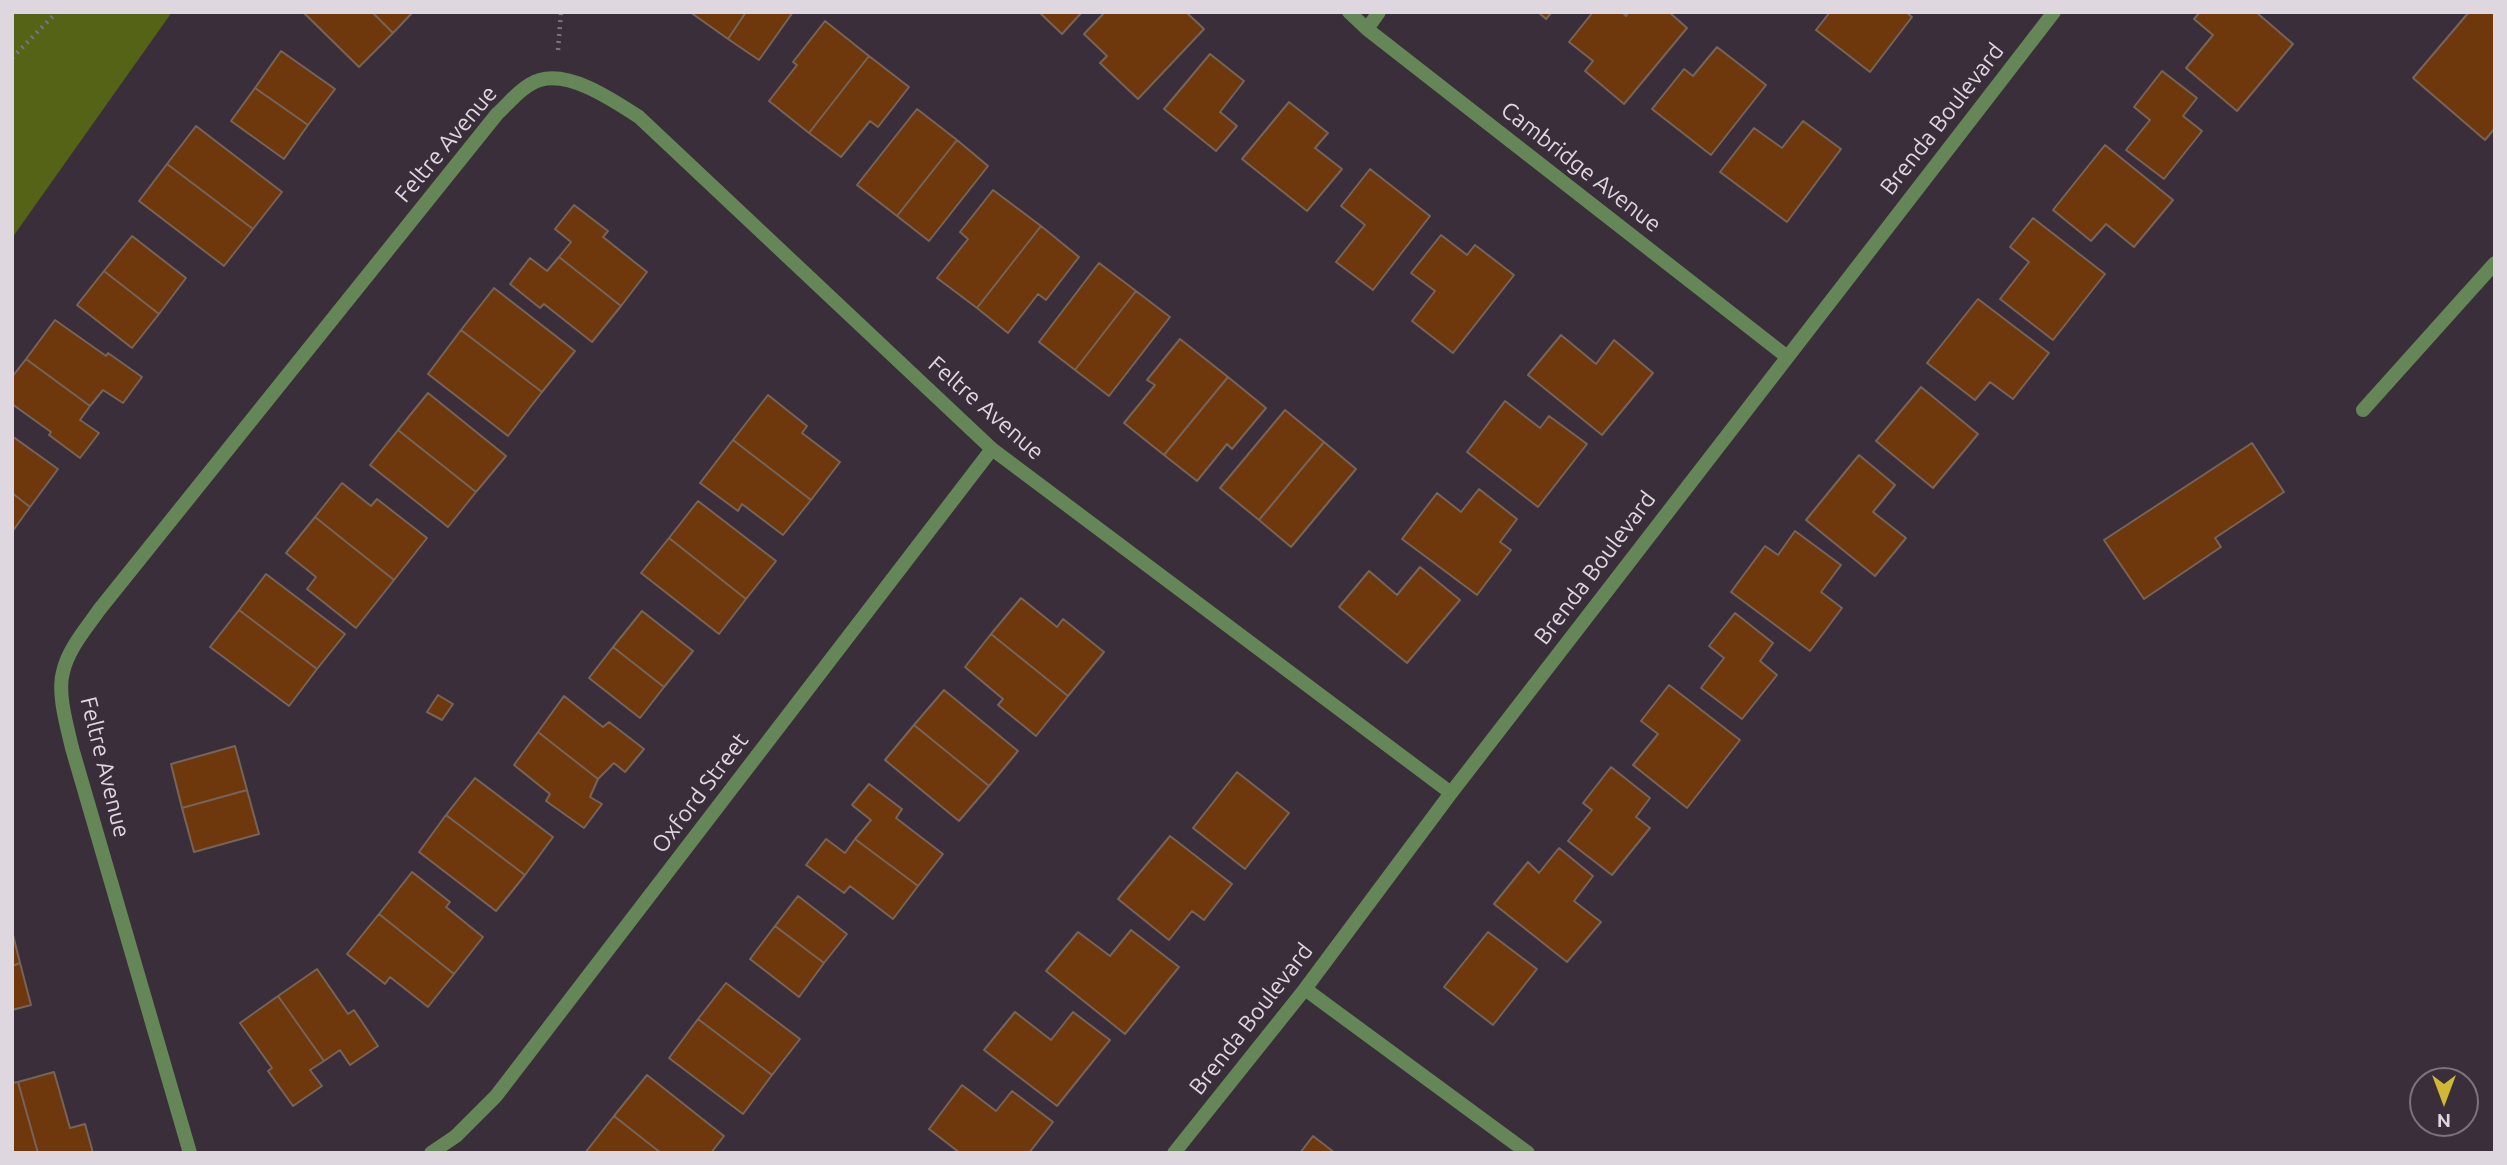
<!DOCTYPE html>
<style>
body{margin:0}
#map{position:relative;width:2507px;height:1165px;overflow:hidden;background:#3b2e3b;font-family:Ubuntu,sans-serif}
canvas{display:block}
.frame{position:absolute;inset:0;border:14px solid #dfd7df;pointer-events:none}
.north{position:absolute;left:2409px;top:1067px;width:70px;height:70px;box-sizing:border-box;background:#3b2e3b;border:2px solid #7d727d;border-radius:50%;rotate:180deg;font-size:19px;font-weight:700;line-height:28px;text-align:center;color:#dfd7df}
.north::after{content:'';display:block;margin:auto;width:24px;height:32px;background:#d0b736;clip-path:polygon(50% 0,100% 100%,50% 72%,0 100%)}
</style>
<div id="map">
<canvas width="2507" height="1165"></canvas>
<div class="frame"></div>
<div class="north">N</div>
</div>
<script>
const c = document.querySelector('canvas').getContext('2d');
c.lineJoin = 'round';
function fillPath(path, color) { c.fillStyle = color; c.fill(path, 'evenodd'); }
function stroke(path, color, width, dash) { c.strokeStyle = color; c.lineWidth = width; c.lineCap = dash ? 'butt' : 'round'; c.setLineDash(dash || []); c.stroke(path); }
function drawText(font, color, halo, rows, align = 'center') {
  c.font = font + ' Ubuntu,sans-serif'; c.lineWidth = 6; c.setLineDash([]); c.textBaseline = 'middle'; c.strokeStyle = halo; c.fillStyle = color; for (const [text, x, y, turn = 0] of rows) {
    c.save(); c.translate(x, y); c.rotate((+turn || 0) * Math.PI / 180); c.textAlign = isNaN(turn) ? turn : align; if (halo) c.strokeText(text, 0, 0); c.fillText(text, 0, 0); c.restore();
  }
}
fillPath(new Path2D(`
 M12,12H172L12,238Z`), '#546316');
const building = new Path2D(`
 M303,12H372L393,33L359,67Z
 M372,12H413L393,33Z
 M690,12H746L728,39Z
 M746,12H793L759,60L728,39Z
 M1039,12H1082L1062,34Z
 M1105,12H1186L1204,29L1138,99L1100,63L1107,56L1084,34Z
 M1538,12H1552L1546,19Z
 M1593,12H1622L1626,16L1629,12H1669L1687,28L1624,104L1585,71L1593,61L1569,42Z
 M1830,12H1906L1912,17L1870,72L1816,30Z
 M2200,12H2256L2293,44L2237,111L2186,68L2213,35L2194,19Z
 M2469,12H2495V128L2485,140L2413,78Z
 M825,21L869,56L809,133L769,101L797,65L793,62Z
 M1717,47L1766,85L1711,155L1652,109L1684,69L1693,76Z
 M281,51L335,89L308,125L255,88Z
 M1210,54L1244,81L1220,112L1237,126L1216,151L1164,109Z
 M869,56L909,87L878,127L870,121L841,157L809,133Z
 M2162,71L2197,98L2183,116L2202,131L2164,179L2126,150L2150,120L2134,107Z
 M255,88L308,125L284,159L231,121Z
 M1289,102L1328,133L1315,148L1342,169L1307,211L1242,159Z
 M917,109L957,140L897,216L857,185Z
 M1803,121L1841,149L1787,222L1720,172L1754,128L1782,148Z
 M196,126L282,192L253,229L167,164Z
 M957,140L988,166L929,241L897,216Z
 M2105,145L2173,200L2134,247L2106,224L2091,241L2053,210Z
 M167,164L253,229L224,266L139,201Z
 M1370,169L1430,216L1373,290L1336,262L1365,225L1341,206Z
 M993,190L1041,226L977,308L937,278L968,239L960,232Z
 M574,205L608,231L603,237L647,272L621,306L559,257L571,242L555,229Z
 M2033,218L2105,274L2053,340L2000,299L2029,262L2010,247Z
 M1041,226L1079,257L1046,300L1038,294L1008,333L977,308Z
 M1441,235L1467,255L1475,245L1514,275L1453,353L1412,321L1435,291L1411,273Z
 M132,236L186,278L159,314L104,271Z
 M559,257L621,306L592,342L544,304L540,308L510,284L530,258L547,271Z
 M1099,263L1136,291L1075,370L1039,342Z
 M104,271L159,314L132,348L77,305Z
 M494,288L575,351L542,392L461,330Z
 M1136,291L1170,317L1109,396L1075,370Z
 M1978,299L2049,353L2013,399L1990,382L1975,400L1927,363Z
 M55,320L106,356L108,353L142,377L123,403L103,390L90,406L26,359Z
 M461,330L542,392L508,436L428,374Z
 M1561,335L1596,364L1614,340L1653,373L1602,435L1528,375Z
 M1180,339L1228,377L1164,455L1124,423L1155,385L1147,380Z
 M26,359L90,406L80,420L99,433L80,458L49,435L51,432L12,404V377Z
 M1228,377L1266,408L1232,449L1227,444L1197,481L1164,455Z
 M1921,387L1978,434L1933,488L1876,441Z
 M428,393L506,456L476,492L398,430Z
 M768,395L807,426L802,433L840,462L811,500L733,440Z
 M1505,401L1540,428L1549,416L1587,444L1538,507L1467,452Z
 M1285,410L1324,442L1259,520L1220,488Z
 M398,430L476,492L448,527L370,465Z
 M12,436L58,469L30,507L12,493Z
 M733,440L811,500L783,535L742,504L738,511L700,483Z
 M1324,442L1356,469L1291,547L1259,520Z
 M2252,443L2284,492L2215,538L2221,547L2144,599L2104,540Z
 M1859,455L1895,485L1873,512L1906,538L1875,576L1806,520Z
 M342,483L371,506L377,499L427,538L394,580L315,517Z
 M1479,489L1517,519L1500,542L1511,550L1477,595L1402,539L1437,493L1461,512Z
 M12,493L30,507L12,532Z
 M698,501L776,561L746,599L669,538Z
 M315,517L394,580L356,628L307,589L316,577L286,553Z
 M1795,531L1841,565L1821,592L1842,608L1810,651L1731,592L1765,546L1778,555Z
 M669,538L746,599L719,634L641,573Z
 M1420,567L1460,600L1407,663L1339,607L1369,571L1397,595Z
 M266,574L345,634L317,669L239,610Z
 M1021,598L1057,627L1063,619L1104,652L1068,696L991,634Z
 M239,610L317,669L289,706L210,647Z
 M642,611L693,651L664,687L613,647Z
 M1735,613L1773,643L1760,661L1777,675L1742,719L1701,688L1724,658L1709,646Z
 M991,634L1068,696L1036,736L998,705L1003,699L965,667Z
 M613,647L664,687L640,718L589,678Z
 M1669,685L1740,740L1687,808L1633,765L1658,734L1641,721Z
 M944,690L1018,751L989,786L914,725Z
 M438,695L453,704L442,720L427,712Z
 M564,696L603,727L609,722L644,749L625,772L614,763L598,779L538,732Z
 M914,725L989,786L959,821L885,760Z
 M538,732L598,779L590,797L602,804L584,828L546,801L550,794L514,765Z
 M235,746L247,790L182,808L171,764Z
 M1611,767L1650,798L1636,817L1650,828L1612,875L1568,841L1592,810L1583,803Z
 M1237,772L1289,813L1245,869L1193,828Z
 M475,778L553,837L525,875L446,815Z
 M869,784L902,809L896,818L943,854L918,886L855,839L871,820L852,805Z
 M247,790L259,834L194,852L182,808Z
 M446,815L525,875L496,911L419,852Z
 M1170,836L1232,884L1204,920L1192,911L1169,940L1118,899Z
 M826,839L845,853L855,839L918,886L893,919L850,886L844,893L806,865Z
 M1559,848L1593,876L1574,901L1601,922L1567,962L1494,904L1528,862L1539,873Z
 M412,872L450,902L446,907L483,937L454,974L379,914Z
 M798,896L847,934L824,963L775,926Z
 M379,914L454,974L428,1007L390,977L385,984L347,954Z
 M775,926L824,963L799,997L750,959Z
 M1131,930L1179,967L1125,1034L1046,971L1078,932L1110,956Z
 M12,931L20,963L12,966Z
 M1488,932L1537,969L1493,1025L1444,987Z
 M20,963L31,1005L12,1010V966Z
 M317,969L348,1014L354,1010L378,1046L350,1065L340,1050L324,1061L278,996Z
 M726,983L800,1039L772,1075L698,1019Z
 M278,996L324,1061L310,1070L322,1086L293,1106L268,1071L272,1068L240,1023Z
 M1015,1012L1051,1040L1073,1012L1110,1040L1057,1106L984,1050Z
 M698,1019L772,1075L743,1114L669,1058Z
 M54,1072L70,1128L85,1124L93,1153H38L18,1082Z
 M647,1075L724,1136L711,1153H661L614,1116Z
 M18,1082L38,1153H12V1083Z
 M962,1085L996,1111L1012,1091L1053,1122L1029,1153H960L929,1129Z
 M614,1116L661,1153H585Z
 M1313,1136L1335,1153H1300Z`);
fillPath(building, '#6e370c');
stroke(building, '#766459', 2);
stroke(new Path2D(`
 M558,50L561,12
 M12,58L57,12`), '#7d727d', 4.5, [2, 5]);
stroke(new Path2D(`
 M2363,410L2495,263`), '#658758', 14);
stroke(new Path2D(`
 M1349,12L1367,29L1786,356
 M1367,29L1379,12
 M1305,989L1528,1153
 M190,1153L72,748C67,726 57,693 63,672C68,649 86,629 99,610L497,114C510,102 523,85 540,80C571,71 614,101 639,117L992,449L1451,793
 M431,1153L456,1136L496,1096L992,449
 M1174,1153L1305,989L1451,793L2054,12`), '#658758', 14);
drawText('23px', '#dfd7df', '#3b2e3b', [
 ["Brenda Boulevard",1942,119,-52],
 ["Feltre Avenue",446,144,-50],
 ["Cambridge Avenue",1581,167,38],
 ["Feltre Avenue",986,408,41],
 ["Brenda Boulevard",1595,568,-53],
 ["Feltre Avenue",105,767,76],
 ["Oxford Street",700,793,-53],
 ["Brenda Boulevard",1251,1019,-52]
]);
</script>
